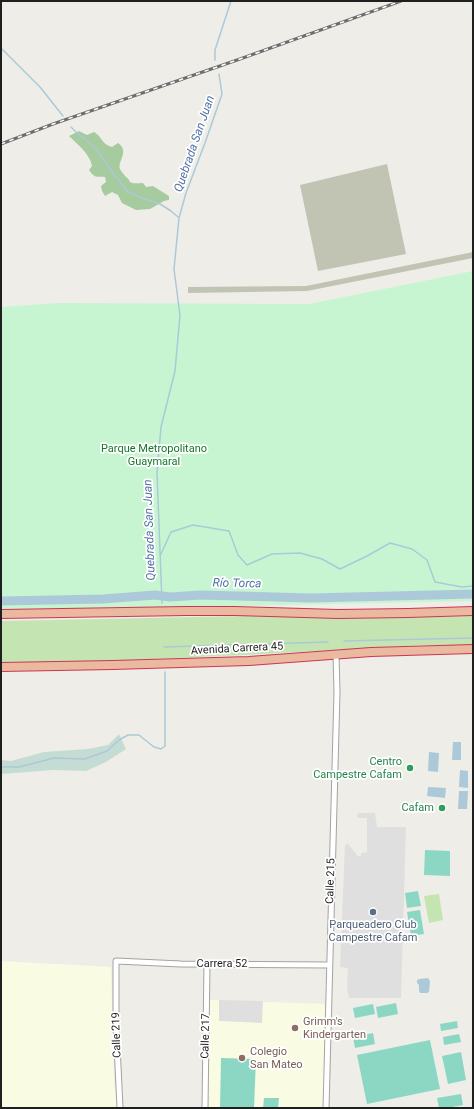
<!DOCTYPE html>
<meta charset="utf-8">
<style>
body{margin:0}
#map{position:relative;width:474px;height:1109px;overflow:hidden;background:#efede7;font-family:Roboto,sans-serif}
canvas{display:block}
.frame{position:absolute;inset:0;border:2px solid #1f1f1f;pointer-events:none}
</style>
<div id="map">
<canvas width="474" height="1109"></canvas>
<div class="frame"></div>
</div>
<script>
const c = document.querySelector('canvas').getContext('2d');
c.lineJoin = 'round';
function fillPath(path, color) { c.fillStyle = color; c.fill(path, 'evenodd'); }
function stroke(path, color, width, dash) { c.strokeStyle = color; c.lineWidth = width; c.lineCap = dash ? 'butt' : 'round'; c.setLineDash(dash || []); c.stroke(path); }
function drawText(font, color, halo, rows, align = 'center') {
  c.font = font + ' Roboto,sans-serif'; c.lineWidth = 3.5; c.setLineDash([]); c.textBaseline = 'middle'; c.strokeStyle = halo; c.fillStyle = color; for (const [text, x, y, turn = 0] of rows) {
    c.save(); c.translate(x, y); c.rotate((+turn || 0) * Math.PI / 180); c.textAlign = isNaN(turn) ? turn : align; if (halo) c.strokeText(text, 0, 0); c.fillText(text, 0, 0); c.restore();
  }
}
fillPath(new Path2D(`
 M1,961L111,967L114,1081L118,1108H1Z
 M210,1000L328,1004L325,1108H208Z`), '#f9fce2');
fillPath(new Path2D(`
 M387,164L406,254L318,271L300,185Z
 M473,252V258L307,291L188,293V287L306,286Z`), '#c1c3b3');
fillPath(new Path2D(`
 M243,616L387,618L473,616V645H423L244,655L107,661L1,663V621Z
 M439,894L443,920L429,923L424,896Z`), '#c4e5b1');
fillPath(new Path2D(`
 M79,131L87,135L94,132C103,137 100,143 112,147L118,143C130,151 117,162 120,169C121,172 124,174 126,177C128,178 129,180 130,182C133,184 139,183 143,183L146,187L153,186L169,196V200L164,201L150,209L136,210L122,203L118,195L112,192L105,196L102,191L101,186L106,182L105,177C97,176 95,179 89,170L92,166C90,154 77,144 69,136Z`), '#a6cb9f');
fillPath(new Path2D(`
 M119,734L126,749L106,762L86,771L53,770L1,774V760L11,761L44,752L88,749L108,745Z`), '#c5dcd4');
fillPath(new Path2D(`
 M473,271V601L240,606L1,609V307L59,303L309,304Z`), '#c8f5d1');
fillPath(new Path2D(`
 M425,850L450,851V876L424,875Z
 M418,891L421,906L407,908L405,893Z
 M420,910L424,934L411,936L407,912Z
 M396,1003L398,1014L378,1018L376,1007Z
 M373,1004L375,1014L355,1018L353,1008Z
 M457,1021L458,1028L441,1031L440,1024Z
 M373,1033L375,1044L355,1048L353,1037Z
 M459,1034L461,1042L444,1045L443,1037Z
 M430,1040L440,1089L367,1104L357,1055Z
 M461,1052L466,1080L448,1084L442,1056Z
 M221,1058L256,1059L254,1108H220Z
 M461,1094L463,1105L447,1108H439L437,1098Z
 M264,1098H279L278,1108H263Z`), '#8bd7c4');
fillPath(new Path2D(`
 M358,813H375L377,827H406L401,998H349L347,988L348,968L340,967L345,845L348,844L358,856H361V853L367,852V818H357Z
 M219,1000L263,1001L262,1023L219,1021Z`), '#dfdfdf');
fillPath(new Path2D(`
 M453,742H461V760H452Z
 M429,752L439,753L438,772L428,771Z
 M460,770L468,771V788L459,787Z
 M428,787L446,788L445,798L427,796Z
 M459,791H468L467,809H458Z
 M428,978L430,981L429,992L427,993H420L419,991V985L417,983V980L419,979Z`), '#abc9d9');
stroke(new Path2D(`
 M1,48L40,87L63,116
 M215,60V50L231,1
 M71,127L75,131L97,150L112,172L127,191L144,199L160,204L171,211L178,217
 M161,554L171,532L193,525L229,531L238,555L247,565L272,554L300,553L322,559L340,569L367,556L390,543L412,549L427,560L435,582L462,587L473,586
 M162,603L157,473L161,427L175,371L180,315L174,269L179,218L186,193L205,143L222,94L219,74
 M344,641L473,638
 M164,647L328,642
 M1,767H19L54,758L85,759L107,751L119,740L128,735H139L154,747L161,749L165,746V672`), '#abc9d9', 1.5);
stroke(new Path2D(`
 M1,601L103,599L155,595L170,597L201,595L311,598L473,594`), '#abc9d9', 9);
const minor = new Path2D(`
 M120,1108L116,1024V961L181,964L329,965
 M205,1108L207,964
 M326,1108L337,692L336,655`);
const trunk = new Path2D(`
 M1,614L186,611H235L338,614L408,613L473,611
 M1,667L113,665L249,661L371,652L473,649`);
stroke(minor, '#a3a3a3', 7);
stroke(trunk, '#cc3555', 10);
stroke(minor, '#fff', 5);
stroke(trunk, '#eab9a0', 8);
const rail = new Path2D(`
 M1,144L53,124L240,59L401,1`);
stroke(rail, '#6d6d6d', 3);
stroke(rail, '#fff', 1.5, [4.5]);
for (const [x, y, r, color] of [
 [410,768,4,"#2e9e5b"],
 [442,808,4,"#2e9e5b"],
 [373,912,4,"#5c6f8a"],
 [295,1028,4,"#8d6e63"],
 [242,1058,4,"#8d6e63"]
]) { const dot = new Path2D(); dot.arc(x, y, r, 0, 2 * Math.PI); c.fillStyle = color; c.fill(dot); stroke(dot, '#fff', 1.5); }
drawText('11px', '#15762a', '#fff', [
 ["Parque Metropolitano",154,449],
 ["Guaymaral",154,462]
]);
drawText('11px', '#1f1f1f', '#fff', [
 ["Avenida Carrera 45",237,649,-3],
 ["Calle 215",331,881,-88],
 ["Carrera 52",222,964],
 ["Calle 219",117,1035,-92],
 ["Calle 217",206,1036,-89]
]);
drawText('11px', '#27864d', '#fff', [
 ["Centro",402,762],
 ["Campestre Cafam",402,775],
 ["Cafam",434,808]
], 'right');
drawText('11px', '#4e5e75', '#fff', [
 ["Parqueadero Club",373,925],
 ["Campestre Cafam",373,938]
]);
drawText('11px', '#785e54', '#fff', [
 ["Grimm's",303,1022],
 ["Kindergarten",303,1035],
 ["Colegio",250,1052],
 ["San Mateo",250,1065]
], 'left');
drawText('italic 12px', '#5372a7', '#fff', [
 ["Quebrada San Juan",195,144,-71],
 ["Quebrada San Juan",150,530,-92],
 ["Río Torca",237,584,1]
]);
</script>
